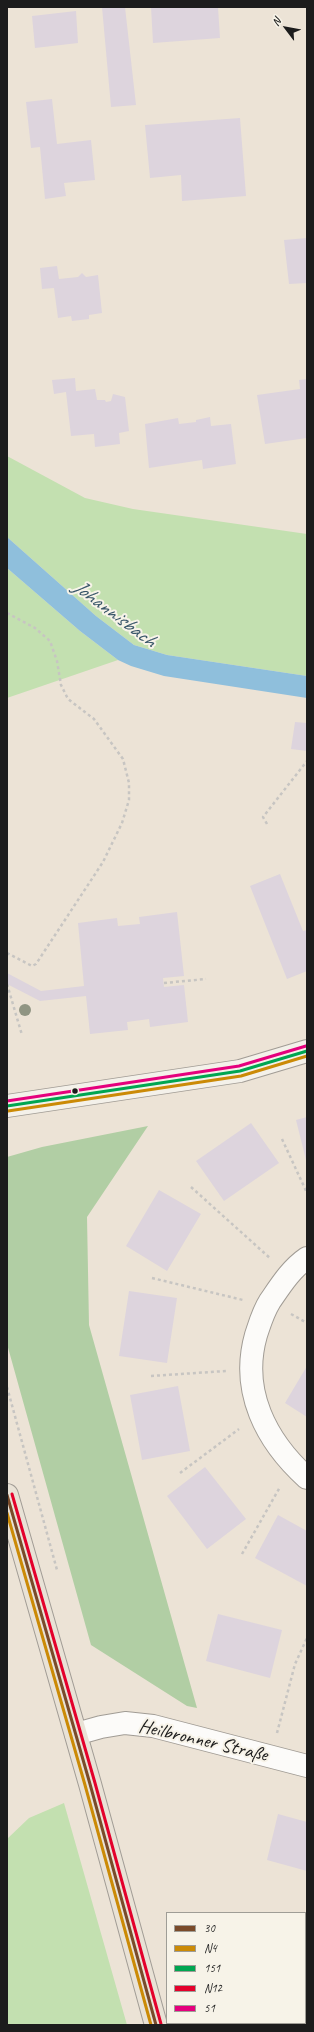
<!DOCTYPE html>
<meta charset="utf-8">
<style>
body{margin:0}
#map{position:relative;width:314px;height:2032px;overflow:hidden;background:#ece3d6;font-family:Caveat,sans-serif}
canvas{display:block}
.frame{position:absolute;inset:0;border:8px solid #1c1c1c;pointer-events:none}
.legend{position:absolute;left:166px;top:1912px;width:140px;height:112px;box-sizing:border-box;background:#f7f3e8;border:1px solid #9f9d96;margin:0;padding:5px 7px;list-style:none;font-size:12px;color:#1c1c1c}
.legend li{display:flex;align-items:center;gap:8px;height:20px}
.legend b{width:20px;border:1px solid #9f9d96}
.north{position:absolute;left:266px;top:8px;width:40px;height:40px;-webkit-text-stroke:3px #f7f3e8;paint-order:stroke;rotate:302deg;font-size:11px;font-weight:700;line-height:16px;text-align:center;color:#1c1c1c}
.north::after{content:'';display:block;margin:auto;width:14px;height:18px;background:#1c1c1c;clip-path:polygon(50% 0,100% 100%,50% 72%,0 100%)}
</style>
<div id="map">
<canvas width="314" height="2032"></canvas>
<div class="frame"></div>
<ul class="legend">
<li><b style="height:5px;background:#7a4b2a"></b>30</li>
<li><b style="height:5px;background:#cb8a06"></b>N4</li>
<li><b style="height:5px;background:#00a651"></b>151</li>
<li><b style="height:5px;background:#e4002b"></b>N12</li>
<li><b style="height:5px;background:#e5007d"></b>51</li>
</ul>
<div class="north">N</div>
</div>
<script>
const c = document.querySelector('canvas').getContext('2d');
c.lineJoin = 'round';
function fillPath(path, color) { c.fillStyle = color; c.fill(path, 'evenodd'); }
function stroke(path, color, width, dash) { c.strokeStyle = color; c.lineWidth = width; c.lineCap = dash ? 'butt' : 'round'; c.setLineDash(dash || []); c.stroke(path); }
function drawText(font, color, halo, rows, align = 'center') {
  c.font = font + ' Caveat,sans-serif'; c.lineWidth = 4; c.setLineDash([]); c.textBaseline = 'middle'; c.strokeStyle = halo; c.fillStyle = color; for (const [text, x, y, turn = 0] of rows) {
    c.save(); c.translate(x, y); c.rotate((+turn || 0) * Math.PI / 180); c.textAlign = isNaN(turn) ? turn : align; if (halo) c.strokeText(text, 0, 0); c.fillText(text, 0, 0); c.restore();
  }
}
fillPath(new Path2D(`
 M7,456L85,498L133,509L307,534V676L167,655L134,645L96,616L7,537Z
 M7,568L80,631L118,660L7,698Z
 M64,1803L127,2025H7V1839L29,1818Z`), '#c3e0b0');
fillPath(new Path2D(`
 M148,1126L87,1217L89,1325L197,1708L187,1706L91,1645L7,1344V1157L42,1147Z`), '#b1cea4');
fillPath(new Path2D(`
 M7,537L96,616L134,645L167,655L307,676V698L164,676L131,666L118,660L80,631L7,568Z`), '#8fbfdc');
fillPath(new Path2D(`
 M102,7H125L136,105L111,107Z
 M151,7H218L220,38L153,43Z
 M76,11L78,43L35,48L32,16Z
 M52,99L57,144L91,140L95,180L64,183L66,196L45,199L40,147L31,148L26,102Z
 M240,118L246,196L182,201L181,175L150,178L145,125Z
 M307,238V283L289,284L284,240Z
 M57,266L59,279L78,277L82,273L86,277L98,275L102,313L89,315V319L72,321L71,316L58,318L54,288L42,289L40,268Z
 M75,378L76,391L95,389L97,400H105L106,402L111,401L113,394L125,397L129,431L119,433L120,444L95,447L94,434L71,436L66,392L54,394L52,380Z
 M307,379V438L265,444L257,395L300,389L299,380Z
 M210,417L211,426L231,424L236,464L203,469L202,460L149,468L145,424L178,418L179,424L196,422V420Z
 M295,722L307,723V751L291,749Z
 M280,874L303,931L307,930V971L287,979L250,886Z
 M177,912L184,976L163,978L164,987L184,985L188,1022L150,1027L149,1019L127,1022L128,1030L90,1034L86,996L40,1001L7,984V973L41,991L84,986L78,923L117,918L118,926L140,924L139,917Z
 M307,1117V1160H306L296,1120Z
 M251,1123L279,1163L224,1201L196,1161Z
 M159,1190L201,1214L167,1271L126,1246Z
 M129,1291L177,1298L167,1363L119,1356Z
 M307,1366V1417L285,1403Z
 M178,1386L190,1451L142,1460L130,1395Z
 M205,1467L246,1519L207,1549L167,1496Z
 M278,1515L307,1531V1586L255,1558Z
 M218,1614L282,1630L270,1678L206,1661Z
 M278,1814L307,1822V1871L267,1860Z
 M305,2003H307V2025H295V2023H305Z`), '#ddd4dd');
const street = new Path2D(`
 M307,1258C291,1269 281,1285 270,1301C263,1312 260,1323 256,1335C240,1391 266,1441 307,1478
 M76,1734L101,1727L125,1723L153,1726L307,1766`);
const secondary = new Path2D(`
 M7,1106L240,1071L307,1051`);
const primary = new Path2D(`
 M7,1495L90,1784L156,2025`);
stroke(street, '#a19c95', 24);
stroke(secondary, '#a19c95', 24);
stroke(primary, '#a19c95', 24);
stroke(new Path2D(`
 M7,613L35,628L50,641L57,661L61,685L68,699L94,719L123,759L129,783V800L122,823L103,862L36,964L32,966L7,953
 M267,824L263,817L307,761
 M164,983L206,979
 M7,984L22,1035
 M282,1139L307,1193
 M191,1187L271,1259
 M152,1278L243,1300
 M291,1314L307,1323
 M151,1376L226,1371
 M7,1387L57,1570
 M180,1473L239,1429
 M242,1554L280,1487
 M277,1733L295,1664L307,1638`), '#c7c5c2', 2.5, [3, 3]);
stroke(street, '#fcfbf9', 22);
stroke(secondary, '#f4f1ea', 22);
stroke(primary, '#e9e2d6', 22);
stroke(new Path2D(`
 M7,1495L90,1784L156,2025`), '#7a4b2a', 3);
stroke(new Path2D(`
 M8,1111L241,1076L307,1056
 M7,1513L85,1785L151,2025`), '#cb8a06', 3);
stroke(new Path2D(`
 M7,1106L240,1071L307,1051`), '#00a651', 3);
stroke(new Path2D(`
 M12,1494L95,1783L161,2024`), '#e4002b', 3);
stroke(new Path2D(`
 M7,1101L239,1066L306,1046`), '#e5007d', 3);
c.fillStyle = '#909583';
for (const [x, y] of [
 [25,1010]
]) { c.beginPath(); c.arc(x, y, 6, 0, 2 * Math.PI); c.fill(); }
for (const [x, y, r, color] of [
 [75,1091,3.5,"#1c1c1c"]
]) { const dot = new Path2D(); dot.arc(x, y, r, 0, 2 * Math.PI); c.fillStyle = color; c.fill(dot); stroke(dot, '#f7f3e8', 1.5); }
drawText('20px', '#1c1c1c', '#f7f3e8', [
 ["Heilbronner Straße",203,1741,13]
]);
drawText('italic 21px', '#3a576a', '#f7f3e8', [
 ["Johannisbach",114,614,37]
]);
</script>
